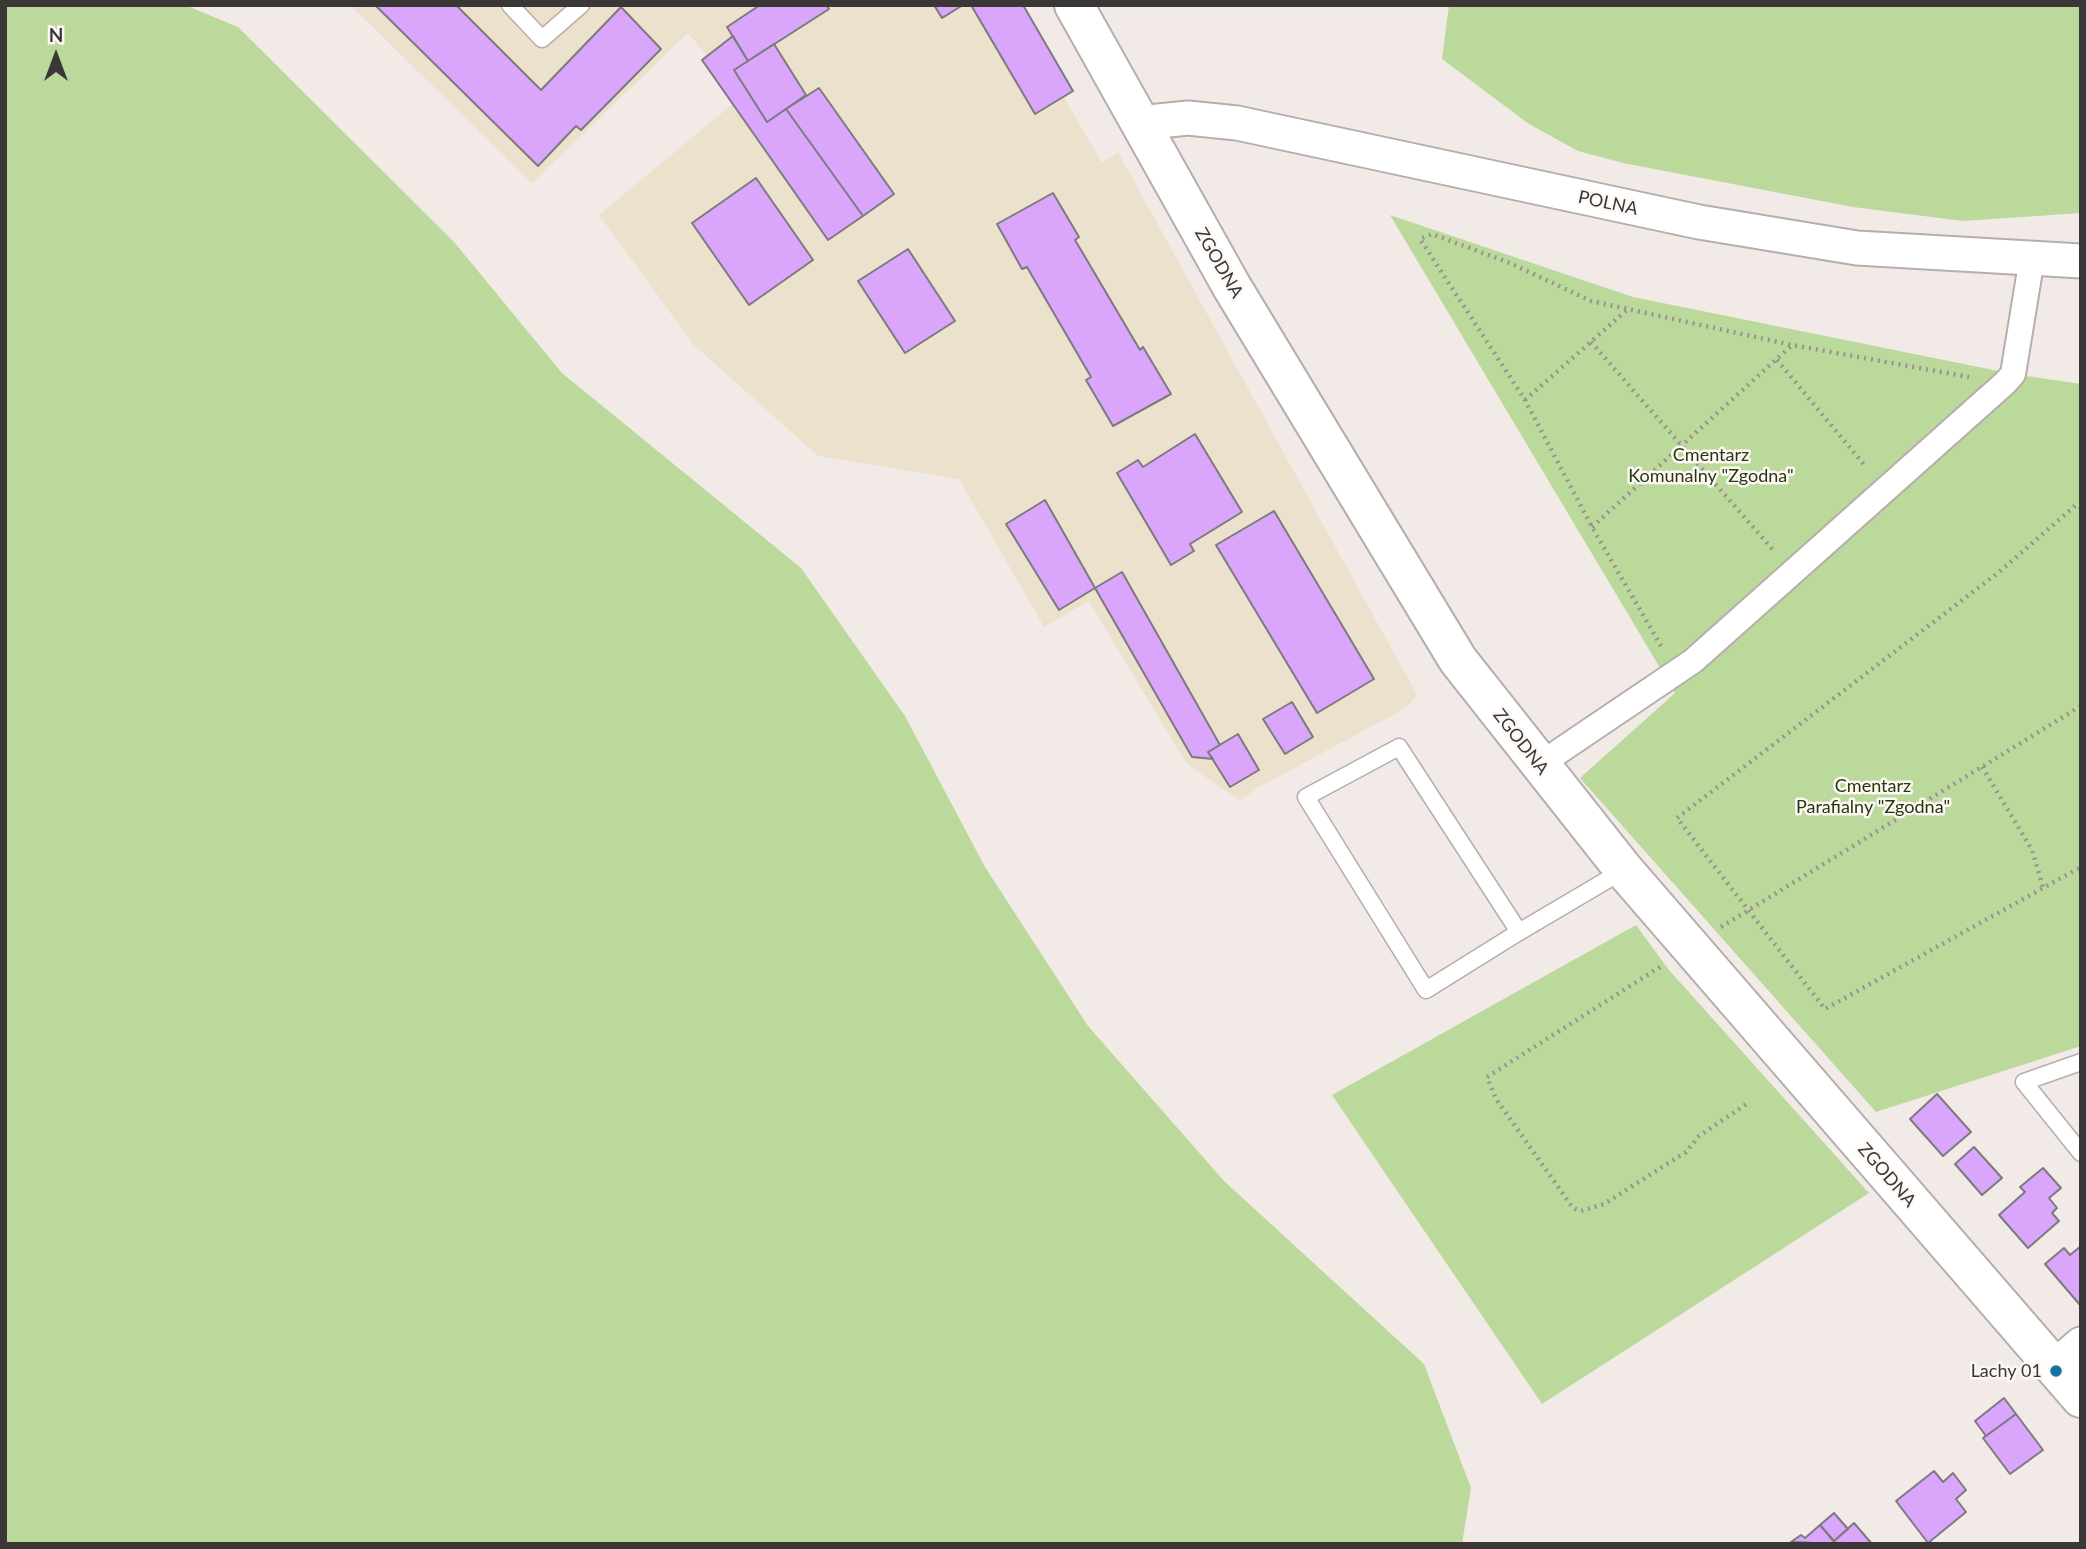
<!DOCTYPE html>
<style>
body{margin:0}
#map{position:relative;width:2086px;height:1549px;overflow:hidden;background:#f2eae7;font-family:Lato,sans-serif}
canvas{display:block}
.frame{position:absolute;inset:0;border:7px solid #3a3736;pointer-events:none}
.north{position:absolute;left:21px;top:21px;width:70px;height:70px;-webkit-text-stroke:5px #fef8f5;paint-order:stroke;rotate:0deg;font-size:19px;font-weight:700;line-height:28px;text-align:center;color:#3a3736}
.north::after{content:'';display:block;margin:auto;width:24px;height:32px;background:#3a3736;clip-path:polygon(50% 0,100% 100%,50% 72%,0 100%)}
</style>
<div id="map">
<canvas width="2086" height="1549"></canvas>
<div class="frame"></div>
<div class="north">N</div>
</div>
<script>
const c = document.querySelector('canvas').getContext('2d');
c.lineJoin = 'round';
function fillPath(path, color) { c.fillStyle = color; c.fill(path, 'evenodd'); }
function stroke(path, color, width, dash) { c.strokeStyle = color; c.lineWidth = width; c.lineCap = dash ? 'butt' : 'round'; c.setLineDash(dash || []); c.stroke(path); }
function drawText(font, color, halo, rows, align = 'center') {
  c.font = font + ' Lato,sans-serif'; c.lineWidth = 5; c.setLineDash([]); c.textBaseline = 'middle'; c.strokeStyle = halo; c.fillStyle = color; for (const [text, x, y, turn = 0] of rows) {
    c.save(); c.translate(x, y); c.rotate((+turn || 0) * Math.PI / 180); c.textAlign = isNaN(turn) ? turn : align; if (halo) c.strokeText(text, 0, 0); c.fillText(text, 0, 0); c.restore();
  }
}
fillPath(new Path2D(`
 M350,5H1011L1102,163L1118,152L1417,695L1407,707L1254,790L1240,801L1186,763L1089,601L1044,627L959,479L818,456L694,345L599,215L741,97L688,33L532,183Z`), '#ece1cc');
fillPath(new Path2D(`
 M5,5H185L238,27L454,242L562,373L801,568L905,716L985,867L1088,1026L1224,1181L1424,1364L1471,1488L1462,1544H5Z
 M1449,5H2081V213L1963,221L1853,207L1623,163L1578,151L1529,124L1442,59Z
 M1390,215L1633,297L2013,374L2081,384V1046L1876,1112L1580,778L1675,693Z
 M1636,925L1669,970L1869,1193L1542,1404L1332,1095Z`), '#bbd99a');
const building = new Path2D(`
 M375,5H456L541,90L621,7L661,49L581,130L576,126L538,166Z
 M760,5H826L829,9L748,61L727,27Z
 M934,5H963L942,18Z
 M971,5H1023L1073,91L1035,114Z
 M733,36L748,61L734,70L767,122L786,109L863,216L828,240L702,60Z
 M774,44L806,95L767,122L734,70Z
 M819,88L894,194L863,216L786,109Z
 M756,178L813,260L749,305L692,223Z
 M1053,193L1079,237L1075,240L1140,350L1143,347L1171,394L1113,426L1086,380L1091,377L1027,267L1022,269L997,224Z
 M908,249L955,321L905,353L858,281Z
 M1195,434L1242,512L1190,544L1194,551L1171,565L1117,473L1138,460L1143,467Z
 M1045,500L1095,588L1059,610L1006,524Z
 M1274,511L1374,679L1317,713L1216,545Z
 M1122,572L1220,745L1208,752L1213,759L1192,757L1095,588Z
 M1292,702L1313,737L1285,754L1263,719Z
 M1238,734L1259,770L1230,787L1208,752Z
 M1937,1094L1971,1132L1943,1156L1910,1119Z
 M1974,1147L2002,1178L1982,1195L1955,1164Z
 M2043,1168L2061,1188L2049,1198L2057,1208L2052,1213L2059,1221L2028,1248L1999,1215L2025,1192L2020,1187Z
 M2081,1246V1304L2080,1305L2045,1264L2064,1248L2070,1255Z
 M2004,1398L2016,1414L1986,1436L1975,1421Z
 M2016,1414L2043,1450L2010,1474L1983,1438Z
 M1934,1471L1943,1482L1953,1473L1966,1490L1956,1499L1966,1512L1928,1543L1896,1501Z
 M1834,1513L1848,1529L1834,1541L1820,1525Z
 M1854,1523L1872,1544H1836L1834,1541Z
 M1820,1525L1836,1544L1791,1542L1801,1535L1805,1538Z`);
fillPath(building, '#d9a6fc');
stroke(building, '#7c797f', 2);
const service = new Path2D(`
 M510,5L542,39L581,5
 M1519,932L1426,990L1306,797L1399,747L1519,932L1624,870
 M2081,1062L2024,1082L2081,1153`);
const pedestrian = new Path2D(`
 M1539,765L1693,661L2005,383L2013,374L2032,258`);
const minor = new Path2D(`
 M1139,123L1188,118L1237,123L1699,222L1857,248L2081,261
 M2053,1368L2081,1344`);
const tertiary = new Path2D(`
 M1074,5L1232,287L1458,660L1624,870L2081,1398`);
stroke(service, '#b5aeab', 19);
stroke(pedestrian, '#b5aeab', 28);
stroke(minor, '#b5aeab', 37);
stroke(tertiary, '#b5aeab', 42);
stroke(new Path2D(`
 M1591,342L1774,551
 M1777,360L1866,467
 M1525,400L1628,309
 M2081,508L2076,505L1999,572L1677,818L1825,1009L2081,867
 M1592,527L1792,345
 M1661,646L1592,527L1525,400L1420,239L1432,234L1510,263L1591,301L1792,345L1969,377
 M1982,767L2032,850L2043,887
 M1721,927L2081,706
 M1660,967L1487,1077L1496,1099L1573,1208L1581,1211L1604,1204L1686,1152L1699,1136L1748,1103`), '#989290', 4.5, [2, 5]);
stroke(service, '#fff', 16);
stroke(pedestrian, '#fff', 24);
stroke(minor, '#fff', 33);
stroke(tertiary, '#fff', 38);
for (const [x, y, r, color] of [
 [2056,1371,7,"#1872a1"]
]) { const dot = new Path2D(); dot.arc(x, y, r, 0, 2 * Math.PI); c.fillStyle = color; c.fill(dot); stroke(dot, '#fef8f5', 2.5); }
drawText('18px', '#3a3736', '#fef8f5', [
 ["POLNA",1608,203,12],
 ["ZGODNA",1219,263,60],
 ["ZGODNA",1521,742,52],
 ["ZGODNA",1887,1175,49]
]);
drawText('18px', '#273711', '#fef8f5', [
 ["Cmentarz",1711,455],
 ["Komunalny \"Zgodna\"",1711,476],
 ["Cmentarz",1873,786],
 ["Parafialny \"Zgodna\"",1873,807]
]);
drawText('18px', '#3a3736', '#fef8f5', [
 ["Lachy 01",2042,1371]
], 'right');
</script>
